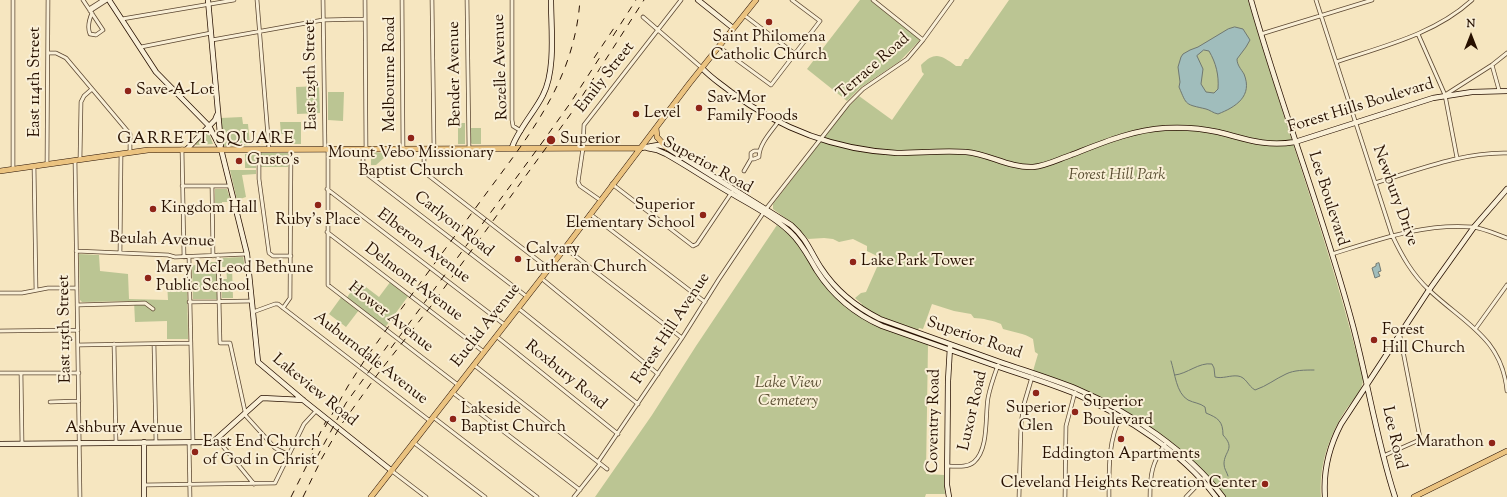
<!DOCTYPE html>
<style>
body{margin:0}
#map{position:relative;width:1507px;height:497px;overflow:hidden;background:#f6e6c0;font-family:"Sorts Mill Goudy",serif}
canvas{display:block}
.north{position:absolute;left:1451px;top:16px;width:40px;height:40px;-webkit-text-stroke:3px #f9efd6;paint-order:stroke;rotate:0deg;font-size:11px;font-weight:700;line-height:16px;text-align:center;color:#271000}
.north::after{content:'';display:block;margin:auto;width:14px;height:18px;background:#271000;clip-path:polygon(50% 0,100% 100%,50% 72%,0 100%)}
</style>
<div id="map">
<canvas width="1507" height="497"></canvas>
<div class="north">N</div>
</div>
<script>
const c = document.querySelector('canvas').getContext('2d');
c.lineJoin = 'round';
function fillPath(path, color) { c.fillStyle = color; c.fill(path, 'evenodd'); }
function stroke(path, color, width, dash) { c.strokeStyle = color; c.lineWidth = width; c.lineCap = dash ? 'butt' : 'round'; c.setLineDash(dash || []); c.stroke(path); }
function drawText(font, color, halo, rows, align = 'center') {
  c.font = font + ' "Sorts Mill Goudy",serif'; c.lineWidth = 4; c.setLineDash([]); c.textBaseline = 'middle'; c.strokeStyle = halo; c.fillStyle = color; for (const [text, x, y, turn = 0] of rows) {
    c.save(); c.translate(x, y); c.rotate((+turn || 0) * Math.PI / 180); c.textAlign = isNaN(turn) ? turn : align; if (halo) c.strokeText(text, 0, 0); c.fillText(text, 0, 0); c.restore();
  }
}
fillPath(new Path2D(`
 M860,0H871L919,37L920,40L900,61L860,88L847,101L807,69Z
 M1009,0H1248C1285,127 1332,251 1363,379C1363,391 1351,402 1345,411C1328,438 1319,466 1321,497H1226C1214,481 1199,469 1184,456C1170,444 1157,431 1142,421C1108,399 1071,384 1033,371L1038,354L1035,352L1033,339C1024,333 1013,332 1003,329L1001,324C995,321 981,318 974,318L971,314L954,311L932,304L923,329L919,328L918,330L880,317L861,306L862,304L855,298L861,293L866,292L881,258L867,251V246L853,239L839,242L833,239L824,238L808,239L792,223L773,209V204L846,109L859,96L892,120L924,74L922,72L921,65C935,51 941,55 956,66H961L965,59H968Z
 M319,86L320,113L297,114L296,87Z
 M328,92H344L343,121L328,120Z
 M242,117L243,124H248L250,145L224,146L221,118Z
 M280,122H301V144H292V134H281Z
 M458,123H465V144H458Z
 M470,128H481V144H472L470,142Z
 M208,131L213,144L196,145V144Z
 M371,152L384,153V158L376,165H371Z
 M261,153H288V167H261Z
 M245,154H256V168H245Z
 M230,170H256V174L242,175L246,197L237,200Z
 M215,189H227L231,202H222V208H215Z
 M777,225C802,242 805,260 822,282C850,318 886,330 928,344L926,474L944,475L945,494H926L925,497H595L652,415L696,346Z
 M79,254L99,255L100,271L128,274L129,299L168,300L167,282H187L188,339H167V321L135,322L134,301L82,302L80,300Z
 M243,257L245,267H232L233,298H222L221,279H227L226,267H221V258Z
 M211,262H216L217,299H193L192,265L209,266Z
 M358,281L379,297L391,281L409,295L384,329L359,310L346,327L329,314L342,296L346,299Z`), '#bbc593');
const water = new Path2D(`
 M1235,27L1243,29L1250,40L1246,47L1237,59C1237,65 1241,69 1244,74C1253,96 1236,107 1218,114C1213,113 1210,110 1206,109C1185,104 1187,106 1179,87L1180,82L1178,67L1181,57L1183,54L1190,50L1198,47L1228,29ZM1204,50L1209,51C1216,63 1219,75 1218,89L1214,93L1206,92L1201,84L1203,69L1197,56Z
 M1379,263L1381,271L1378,272L1380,276L1375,278L1372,268L1376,266V264Z`);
fillPath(water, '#a0bdbc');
stroke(water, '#707871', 1);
stroke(new Path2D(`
 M1171,361C1175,373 1176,393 1188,400C1194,403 1200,403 1205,407L1206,413C1218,418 1223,421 1223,435C1236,449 1224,451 1224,464C1224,469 1227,472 1228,476
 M1175,375C1187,374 1199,362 1212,364L1214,368L1215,377C1223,379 1230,375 1238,376C1246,377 1248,386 1255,390C1267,386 1275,379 1286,374C1294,370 1305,370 1314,370`), '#707871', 1);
const street = new Path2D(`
 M83,0L103,30L96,35L90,34C87,27 89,20 92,13
 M257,0L269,149
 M323,0L325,149
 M365,0L366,148
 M402,0L403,148
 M432,0L434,148
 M467,0L469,148
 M512,0V120L513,126L521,131
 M873,0L923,40
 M1316,0L1392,235C1402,256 1412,274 1429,290C1464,323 1502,338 1507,391
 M89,9L103,0
 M90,11L107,0
 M744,15L795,54
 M643,17L702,68
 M122,19L234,0
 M1261,34L1372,0
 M1418,34L1445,95L1457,158
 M212,40L323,20L365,19
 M141,47L211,33
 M719,47L771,85L820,21L792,0
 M48,53H56L66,58L130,134V152
 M1336,62C1384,46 1435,34 1472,0
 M1492,65L1499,90
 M1445,95L1492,65L1507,53
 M182,149L184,257
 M259,149V179L269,253L273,256H291
 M328,149V285L458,385
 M363,149V169L368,175L526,296
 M424,149V172L548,268
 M759,151H754L751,153V159H754L759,157C759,144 771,132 778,122
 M80,159L81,102L84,96L92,89
 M75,160L80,497
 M47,164L48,0
 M34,166L36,290
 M13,169V0
 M744,171L751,159
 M1375,183C1418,170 1462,152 1507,153
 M612,184L693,246L697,244L732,192
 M182,186H230
 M212,186L213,256
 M327,189L505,325
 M600,200L580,186L578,182L583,148L584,125L681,0
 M590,214L705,302
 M327,232L484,352
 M565,248L682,338
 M76,251L168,255L175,257L247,254
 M120,253L121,154
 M1332,254C1378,240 1423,223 1472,227C1483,228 1496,234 1507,238
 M218,255L220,343H230L246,416L275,448L289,455
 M189,257L193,442
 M541,278L658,374
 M0,293H22L48,288H77
 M189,302L252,301
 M77,305L145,303L153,309
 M283,308L290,298L291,149
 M518,308L638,404
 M253,312L275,304H278L430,421
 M1476,328L1507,285
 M0,331L78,330
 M496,336L618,434
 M114,344L116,442
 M154,344L156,442
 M78,345L191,343
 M474,365L607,469
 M0,373H79
 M21,373L22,443
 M452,392L580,490
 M50,402L79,401
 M433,417L537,497
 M217,439L254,484
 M189,442L190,497
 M413,442L485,497
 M1383,456L1417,441L1420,438L1400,336
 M598,462L682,338L719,279L766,209L848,104L863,89L907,59L923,40L952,0
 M947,466C956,466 967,468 974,462C989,449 985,416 988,398C990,387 994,376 998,365
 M392,471L426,497
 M144,485L275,483L304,424L316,411
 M574,497L600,464
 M1019,497L1021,424L1024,404L1032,377
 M1065,497L1066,426L1075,392
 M1109,497C1109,468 1108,441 1121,415
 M1150,497C1150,474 1152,463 1165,444
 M1186,497L1205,477`);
const secondary = new Path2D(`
 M109,0L156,72L209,126L221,149L247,254L258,362L303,400L392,471
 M208,0L221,145
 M698,0L733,28
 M1251,0C1282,110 1324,216 1353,326C1368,383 1377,442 1395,497
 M702,68C711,78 721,84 731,92C779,128 836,150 897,153C919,153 943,150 966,152C989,154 1009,168 1033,167C1046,166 1059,159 1071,155C1102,143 1132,130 1165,128C1183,127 1200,128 1218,132C1246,139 1265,147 1295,142L1433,98L1472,92L1507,91
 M512,148C515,134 536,110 543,95C556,70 551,28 551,0
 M641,148L658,145L666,147L791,225C807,239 810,251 821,268C836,291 856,307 880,319C920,333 960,348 1000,362C1026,371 1052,379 1077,389C1129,411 1189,452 1223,497
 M647,148L657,150L666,154C689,167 711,182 734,195C753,206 774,217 790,232C802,243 809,258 817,271C833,296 855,314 882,326C919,339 956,352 993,365C1020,374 1049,383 1076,394C1127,417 1182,452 1216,497
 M187,149L215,120L217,115
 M0,444L213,442L262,398L303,400
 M144,497V442
 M949,497L947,485L948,381L950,347
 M1325,497C1323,471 1329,447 1341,424L1429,290L1474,227L1507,189`);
const primary = new Path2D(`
 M656,128L657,137L666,147
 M0,171L148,150L641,148
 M371,497L565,248L689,84L756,0
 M1414,497L1507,451`);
stroke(street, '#5b4630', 4.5);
stroke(secondary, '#271000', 6);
stroke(primary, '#271000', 6);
stroke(street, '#f9efd6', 3);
stroke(secondary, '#f9efd6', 4.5);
stroke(primary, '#ebc380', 5);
stroke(new Path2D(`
 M613,36L636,0
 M594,58L614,28
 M391,348L544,140L571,102L602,54
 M325,427L348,386L366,358C403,306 440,256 477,206C525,140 574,85 580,0
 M312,450L326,421
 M317,457L346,403L391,341
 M291,497L316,447
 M303,497L322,458L341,425L377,375L431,306L570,115L644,0`), '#271000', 1, [7, 7]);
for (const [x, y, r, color] of [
 [769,22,4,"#8f2418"],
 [128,91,4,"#8f2418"],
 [699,108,4,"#8f2418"],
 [636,114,4,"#8f2418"],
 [411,138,4,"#8f2418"],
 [551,140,5,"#8f2418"],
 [239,161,4,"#8f2418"],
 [318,205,4,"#8f2418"],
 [153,209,4,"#8f2418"],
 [703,215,4,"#8f2418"],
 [518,259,4,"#8f2418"],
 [853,262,4,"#8f2418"],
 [148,278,4,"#8f2418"],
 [1374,340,4,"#8f2418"],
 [1036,393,4,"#8f2418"],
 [1075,412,4,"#8f2418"],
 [453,419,4,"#8f2418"],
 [1121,439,4,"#8f2418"],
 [1492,443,4,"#8f2418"],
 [195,452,4,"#8f2418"],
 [1265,484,4,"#8f2418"]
]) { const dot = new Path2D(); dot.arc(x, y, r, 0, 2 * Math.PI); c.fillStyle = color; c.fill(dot); stroke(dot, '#f9efd6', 1.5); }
drawText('16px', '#271000', '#f9efd6', [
 ["Saint Philomena",769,38,"center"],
 ["Catholic Church",769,56,"center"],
 ["Save-A-Lot",136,91],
 ["Sav-Mor",707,99],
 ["Family Foods",707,117],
 ["Level",644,114],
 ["Superior",560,140],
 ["Mount Vebo Missionary",411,154,"center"],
 ["Baptist Church",411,172,"center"],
 ["Gusto's",247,161],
 ["Superior",695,206,"right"],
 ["Elementary School",695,224,"right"],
 ["Kingdom Hall",161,209],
 ["Ruby's Place",318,221,"center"],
 ["Calvary",526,250],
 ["Lutheran Church",526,268],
 ["Lake Park Tower",861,262],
 ["Mary McLeod Bethune",156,269],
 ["Public School",156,287],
 ["Forest",1382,331],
 ["Hill Church",1382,349],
 ["Superior",1083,403],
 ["Boulevard",1083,421],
 ["Superior",1036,409,"center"],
 ["Glen",1036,427,"center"],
 ["Lakeside",461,410],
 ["Baptist Church",461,428],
 ["East End Church",203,443],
 ["of God in Christ",203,461],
 ["Marathon",1484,443,"right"],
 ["Eddington Apartments",1121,455,"center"],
 ["Cleveland Heights Recreation Center",1257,484,"right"]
], 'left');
drawText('16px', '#271000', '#f9efd6', [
 ["Rozelle Avenue",502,67,-92],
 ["Terrace Road",874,67,-41],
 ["Melbourne Road",391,74,-90],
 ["Bender Avenue",456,74,-91],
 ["East 125th Street",312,75,-91],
 ["Emily Street",606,78,-52],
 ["East 114th Street",36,82,-90],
 ["Forest Hills Boulevard",1361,107,-17],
 ["Superior Road",707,166,29],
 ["Newbury Drive",1394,196,70],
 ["Lee Boulevard",1327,199,72],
 ["Carlyon Road",453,225,38],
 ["Beulah Avenue",162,241,2],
 ["Elberon Avenue",423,247,37],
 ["Delmont Avenue",413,283,37],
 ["Hower Avenue",390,318,38],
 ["Euclid Avenue",487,326,-52],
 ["East 115th Street",66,329,-91],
 ["Forest Hill Avenue",672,329,-57],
 ["Superior Road",974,339,19],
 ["Auburndale Avenue",370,359,38],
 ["Roxbury Road",565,376,39],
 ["Lakeview Road",314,391,39],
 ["Luxor Road",974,411,-77],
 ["Coventry Road",935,421,-89],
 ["Ashbury Avenue",124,429],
 ["Lee Road",1393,438,77]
]);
drawText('italic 16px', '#5b4f33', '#f9efd6', [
 ["Forest Hill Park",1117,176],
 ["Lake View",788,384],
 ["Cemetery",788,402]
]);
c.letterSpacing = '1px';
drawText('17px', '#271000', '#f9efd6', [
 ["GARRETT SQUARE",206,140]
]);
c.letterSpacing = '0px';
</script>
